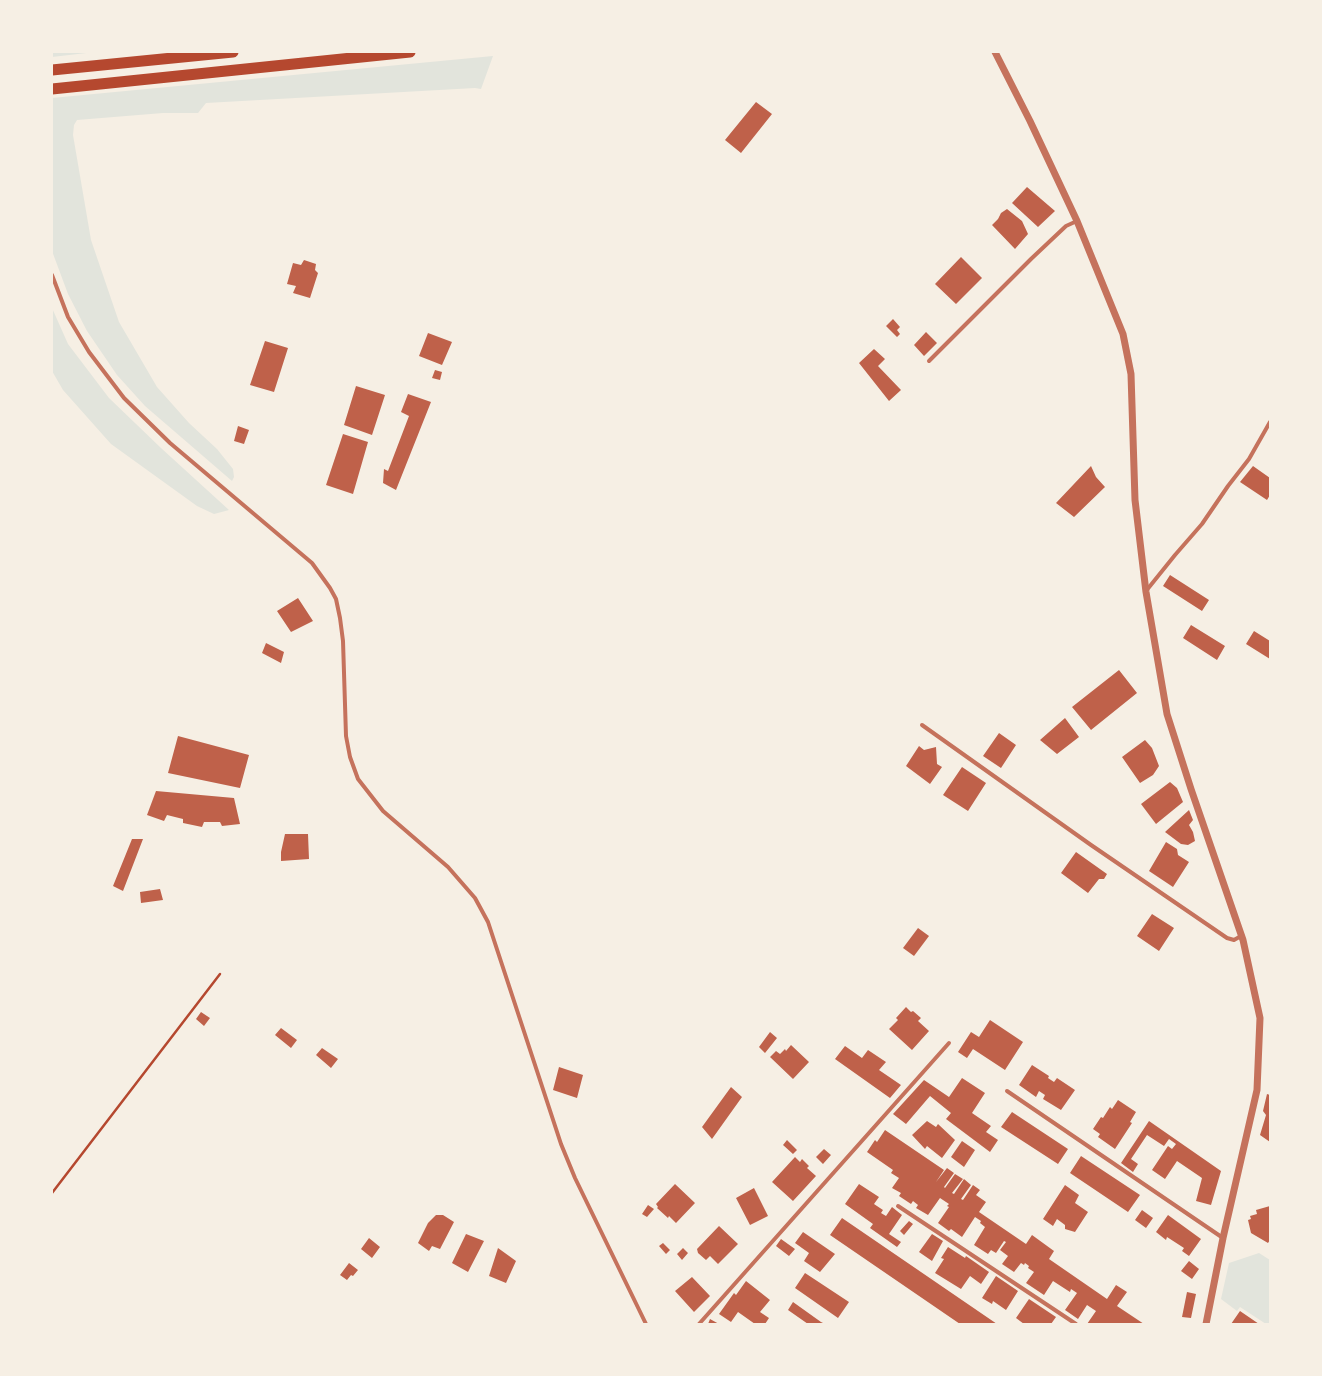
<!DOCTYPE html>
<style>
body{margin:0}
#map{position:relative;width:1322px;height:1376px;overflow:hidden;background:#f6efe4;font-family:"Public Sans",sans-serif}
canvas{display:block}
.frame{position:absolute;inset:0;border:53px solid #f6efe4;pointer-events:none}
</style>
<div id="map">
<canvas width="1322" height="1376"></canvas>
<div class="frame"></div>
</div>
<script>
const c = document.querySelector('canvas').getContext('2d');
c.lineJoin = 'round';
function fillPath(path, color) { c.fillStyle = color; c.fill(path, 'evenodd'); }
function stroke(path, color, width, dash) { c.strokeStyle = color; c.lineWidth = width; c.lineCap = dash ? 'butt' : 'round'; c.setLineDash(dash || []); c.stroke(path); }
fillPath(new Path2D(`
 M52,52H95L52,57Z
 M493,56L481,89L475,88L206,103L198,113H163L77,120L74,125L73,135L91,240L119,322L157,387L189,423L217,449L233,469L234,477L232,481L145,406L117,375L87,331L68,294L52,251V98Z
 M52,308L68,344L109,398L161,448L229,510L214,514L197,506L111,444L63,390L52,371Z
 M1259,1253L1270,1260V1324H1266L1240,1307L1237,1311L1221,1299L1229,1263Z`), '#e2e4dc');
fillPath(new Path2D(`
 M756,102L772,114L741,153L725,140Z
 M1027,187L1055,211L1038,227L1012,203Z
 M1007,209L1022,221L1028,234L1015,249L992,225L998,219L1001,213Z
 M961,257L982,278L956,304L935,284Z
 M304,260L316,264L315,270L318,273L310,298L293,293L296,286L287,284L293,263L301,265Z
 M893,319L900,327L897,330L900,334L897,337L886,326Z
 M926,332L937,343L924,356L914,345Z
 M428,333L452,342L442,365L419,356Z
 M265,341L288,348L274,392L250,385Z
 M874,349L885,359L878,366L901,390L889,401L859,363Z
 M435,370L442,372L440,380L432,378Z
 M356,386L385,395L372,435L344,425Z
 M408,394L431,402L396,490L383,483L384,469L388,471L409,416L401,412Z
 M238,426L249,430L244,444L234,441Z
 M343,434L368,442L353,494L326,485Z
 M1091,466L1096,477L1105,487L1074,517L1056,503Z
 M1253,466L1270,478V495L1267,500L1240,482Z
 M1170,575L1209,600L1202,611L1163,586Z
 M298,598L313,621L291,632L277,611Z
 M1191,625L1225,646L1217,660L1183,638Z
 M1254,631L1270,641V659L1246,644Z
 M266,643L284,652L281,663L262,653Z
 M1119,670L1137,693L1091,730L1072,707Z
 M1065,718L1079,737L1057,754L1040,740Z
 M999,733L1016,745L1001,768L983,756Z
 M178,736L249,755L240,788L168,773Z
 M1145,740L1152,748L1159,766L1153,775L1140,783L1122,757Z
 M919,746L924,750L936,747L937,764L942,767L930,784L906,766Z
 M962,767L986,783L968,811L943,795Z
 M1170,782L1177,788L1183,802L1156,824L1141,804Z
 M156,791L234,798L240,824L222,826L220,822H204L202,827L183,823V819L167,815L164,821L147,815Z
 M1189,810L1193,820L1189,825L1193,832L1195,841L1188,845L1181,844L1165,832Z
 M285,834H308L309,859L281,861V852Z
 M132,839H143L123,891L113,886Z
 M1166,842L1177,849L1178,855L1189,862L1173,887L1149,871Z
 M1076,852L1107,874L1104,879H1099L1088,893L1061,873Z
 M160,889L163,900L141,903L140,892Z
 M1152,914L1174,928L1159,951L1137,936Z
 M918,928L929,936L914,956L903,948Z
 M906,1007L911,1012L913,1011L921,1018L918,1021L929,1031L912,1050L889,1029L898,1020L896,1018Z
 M201,1012L210,1018L204,1026L196,1019Z
 M990,1020L1023,1042L1005,1070L973,1049L967,1058L958,1052L971,1032L979,1037Z
 M281,1028L297,1040L291,1048L275,1035Z
 M770,1032L777,1038L765,1053L759,1047Z
 M791,1045L809,1062L793,1079L770,1057L776,1051L780,1054L785,1049L786,1051Z
 M845,1046L862,1058L868,1050L886,1062L879,1070L901,1085L890,1098L835,1059Z
 M322,1048L338,1059L331,1068L316,1055Z
 M1032,1065L1049,1076L1048,1078L1054,1082L1057,1078L1075,1090L1061,1110L1043,1099L1045,1095L1039,1091L1036,1097L1019,1085Z
 M559,1067L583,1075L577,1098L553,1090Z
 M962,1078L985,1093L972,1113L991,1126L986,1132L998,1140L990,1152L946,1119L951,1113L930,1096L906,1124L893,1114L924,1080L949,1097Z
 M731,1087L742,1097L712,1139L702,1127Z
 M1267,1094L1270,1095V1142L1260,1135L1266,1115L1263,1111Z
 M1118,1100L1136,1112L1130,1122L1132,1123L1115,1149L1098,1137L1100,1134L1093,1129L1101,1117L1103,1118L1110,1107L1112,1109Z
 M1012,1112L1068,1149L1058,1164L1001,1127Z
 M927,1121L936,1127L938,1124L955,1140L942,1158L927,1146L925,1149L912,1135Z
 M1149,1121L1221,1171L1211,1205L1196,1201L1202,1178L1177,1161L1165,1179L1152,1170L1168,1146L1172,1149L1176,1144L1169,1139L1164,1146L1147,1135L1131,1159L1138,1164L1133,1172L1121,1163Z
 M885,1130L944,1170L936,1182L947,1168L954,1173L944,1187L945,1188L955,1174L963,1179L952,1193L954,1194L964,1179L971,1185L961,1199L963,1200L973,1185L980,1190L976,1195L986,1202L979,1212L1026,1244L1032,1235L1054,1251L1049,1259L1107,1299L1116,1285L1127,1292L1117,1306L1144,1324H1087L1096,1311L1087,1305L1078,1319L1065,1310L1077,1293L1071,1289L1070,1292L1053,1281L1044,1295L1026,1283L1034,1272L1028,1268L1029,1266L1025,1263L1024,1265L1021,1263L1014,1272L1002,1264L1008,1256L1000,1250L1006,1242L1004,1241L996,1253L991,1250L988,1254L974,1245L985,1227L980,1223L981,1221L975,1217L962,1237L951,1229L949,1231L938,1223L949,1207L947,1206L949,1204L940,1198L928,1215L916,1208L918,1205L913,1201L911,1204L899,1196L901,1193L892,1188L899,1178L891,1173L893,1170L867,1152L875,1140L877,1142Z
 M787,1140L797,1150L793,1154L783,1145Z
 M962,1141L975,1150L964,1167L951,1157Z
 M824,1149L831,1155L823,1164L816,1157Z
 M1081,1156L1140,1195L1128,1212L1070,1173Z
 M795,1157L800,1162L802,1159L809,1166L807,1168L816,1176L793,1201L772,1182Z
 M675,1184L695,1203L676,1223L669,1216L668,1218L657,1208L658,1207L656,1204Z
 M859,1184L879,1197L874,1204L883,1210L881,1213L886,1216L892,1207L902,1215L889,1234L901,1242L897,1247L870,1228L873,1224L845,1204Z
 M1065,1185L1079,1195L1075,1203L1088,1212L1075,1232L1065,1229V1225L1057,1219L1053,1226L1043,1219Z
 M754,1188L768,1216L750,1225L736,1198Z
 M648,1205L654,1209L647,1217L642,1214Z
 M1270,1206V1240L1268,1243L1251,1233L1248,1220L1251,1219L1250,1216L1257,1214L1256,1210Z
 M1142,1210L1153,1218L1146,1228L1135,1220Z
 M436,1215H443L454,1222L440,1249L432,1246L429,1251L418,1243L428,1223Z
 M1168,1215L1201,1239L1189,1256L1182,1251L1184,1248L1167,1237L1166,1240L1156,1232Z
 M842,1218L997,1324H960L830,1235Z
 M909,1221L913,1224L904,1235L900,1231Z
 M719,1226L738,1244L718,1264L710,1256L706,1260L698,1253L697,1249Z
 M803,1232L835,1254L820,1272L804,1261L809,1253L795,1243Z
 M466,1234L484,1241L468,1272L452,1263Z
 M932,1234L943,1241L932,1261L919,1252Z
 M369,1238L380,1247L372,1258L361,1249Z
 M781,1239L795,1249L789,1256L776,1246Z
 M663,1243L670,1250L666,1254L659,1246Z
 M948,1247L965,1258L966,1256L989,1272L981,1284L970,1276L961,1289L935,1273L944,1259L941,1258Z
 M498,1248L516,1261L506,1283L489,1276Z
 M683,1248L688,1253L682,1260L677,1254Z
 M1189,1261L1199,1269L1192,1279L1181,1271Z
 M349,1263L358,1270L353,1276L351,1275L347,1280L340,1275Z
 M805,1273L849,1302L838,1318L795,1288Z
 M996,1276L1018,1291L1006,1310L993,1301L992,1304L982,1298Z
 M692,1277L710,1296L694,1312L675,1291Z
 M746,1281L770,1300L760,1312L769,1318L765,1324H755L738,1312L731,1322L719,1314L734,1293L736,1295Z
 M1187,1292L1196,1294L1191,1318L1182,1317Z
 M1029,1299L1056,1317L1051,1324H1024L1016,1318Z
 M793,1302L821,1322L825,1324H808L788,1310Z
 M1240,1311L1259,1324H1231Z
 M710,1319L719,1324H708Z`), '#bf614a');
stroke(new Path2D(`
 M52,1193L220,974`), '#b5482f', 2.5);
stroke(new Path2D(`
 M52,275L68,317L89,352L124,398L170,443L312,563L330,588L336,599L340,618L343,641L346,736L350,757L358,779L383,811L448,867L475,898L488,922L561,1144L575,1178L646,1324
 M929,361L1031,259L1066,226L1077,221
 M1146,591L1175,555L1202,524L1228,486L1249,459L1270,422
 M922,725L1091,845L1227,938L1234,940L1241,936
 M1007,1091L1223,1238
 M898,1206L1076,1324
 M699,1324L949,1043`), '#c5725c', 4);
stroke(new Path2D(`
 M995,52L1030,121L1077,221L1123,334L1131,374L1135,500L1146,592L1167,714L1191,789L1243,940L1260,1018L1257,1090L1223,1238L1206,1324`), '#c5725c', 7);
stroke(new Path2D(`
 M52,70L233,52
 M52,89L410,52`), '#b5482f', 11);
</script>
